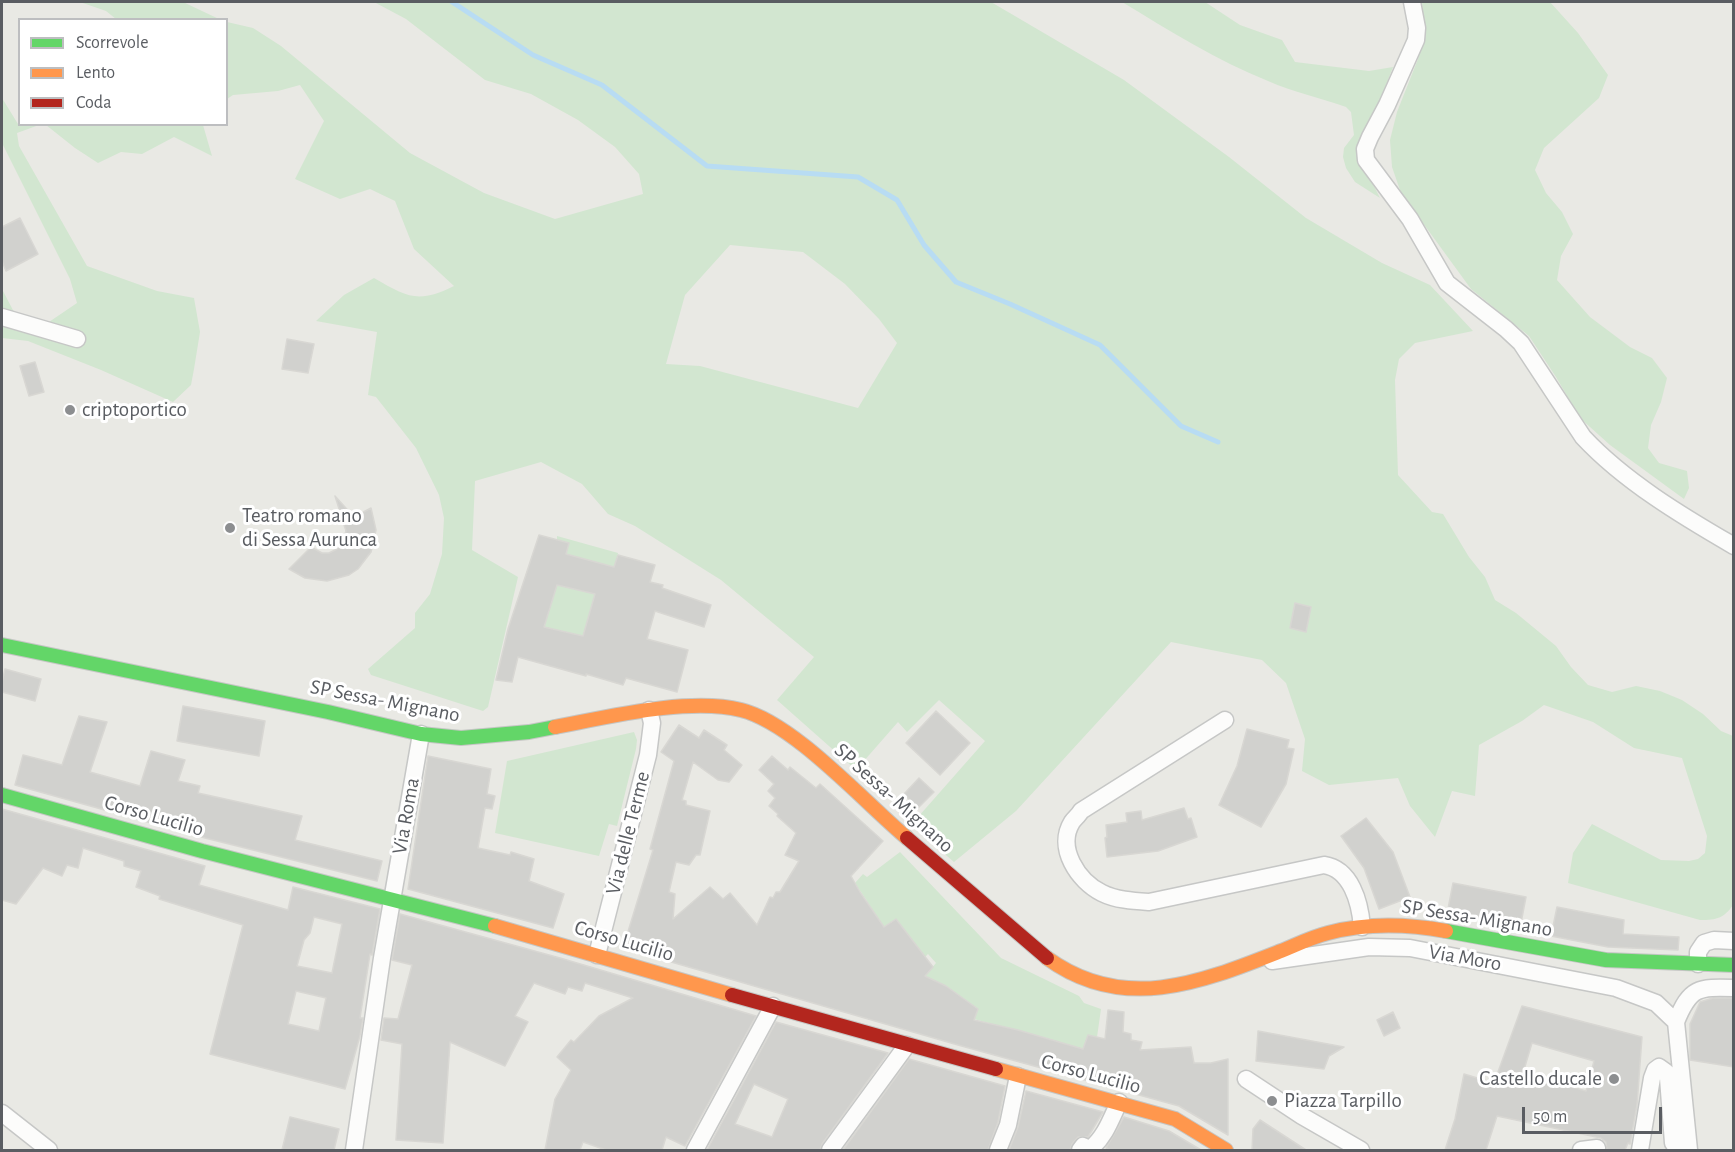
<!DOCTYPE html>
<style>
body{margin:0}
#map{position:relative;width:1735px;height:1152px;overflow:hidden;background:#e9e9e4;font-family:"Alegreya Sans",sans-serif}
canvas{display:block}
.frame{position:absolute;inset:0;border:3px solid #5a5d62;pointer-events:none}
.legend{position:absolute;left:18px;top:18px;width:210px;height:108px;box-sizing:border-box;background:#fff;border:2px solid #bdbec0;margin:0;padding:8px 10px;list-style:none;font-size:18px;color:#5a5d62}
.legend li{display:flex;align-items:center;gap:12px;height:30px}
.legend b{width:30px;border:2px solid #bdbec0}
.scale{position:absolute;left:1522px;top:1107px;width:140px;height:27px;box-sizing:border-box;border:3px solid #5a5d62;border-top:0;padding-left:8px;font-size:18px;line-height:21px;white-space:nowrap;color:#5a5d62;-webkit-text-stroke:4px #fff;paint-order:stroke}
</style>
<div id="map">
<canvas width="1735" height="1152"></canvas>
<div class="frame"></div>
<ul class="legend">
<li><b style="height:8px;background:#63d668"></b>Scorrevole</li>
<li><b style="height:8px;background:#ff974d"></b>Lento</li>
<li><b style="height:8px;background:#b3261e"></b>Coda</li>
</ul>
<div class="scale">50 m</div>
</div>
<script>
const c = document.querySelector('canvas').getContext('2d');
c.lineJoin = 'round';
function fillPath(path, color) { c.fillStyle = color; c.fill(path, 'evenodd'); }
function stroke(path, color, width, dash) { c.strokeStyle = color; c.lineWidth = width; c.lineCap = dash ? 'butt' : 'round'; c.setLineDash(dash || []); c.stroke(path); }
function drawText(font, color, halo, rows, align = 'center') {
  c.font = font + ' "Alegreya Sans",sans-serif'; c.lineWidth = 6; c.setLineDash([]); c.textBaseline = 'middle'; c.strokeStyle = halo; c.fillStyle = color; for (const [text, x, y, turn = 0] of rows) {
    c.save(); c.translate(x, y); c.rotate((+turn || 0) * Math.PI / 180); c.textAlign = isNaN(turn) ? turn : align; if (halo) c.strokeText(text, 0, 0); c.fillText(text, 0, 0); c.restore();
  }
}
fillPath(new Path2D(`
 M80,2H183L219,19H116L106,11Z
 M374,2H991L1124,80L1229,157L1306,218L1382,263L1430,285L1473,331L1415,343L1399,359L1395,380L1398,475L1432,512L1443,514L1469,557L1485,577L1495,600L1516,613L1556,646L1571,667L1588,685L1612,692L1636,686L1660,691L1682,700L1703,714L1721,731L1733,736V905C1724,918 1717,920 1700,920L1568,883L1573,853L1592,824L1661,860L1689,861L1698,859L1705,853L1707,836L1682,758L1634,748L1593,722L1544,705L1522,721L1479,745L1475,796L1452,791L1435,837L1410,806L1398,778L1329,785L1302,771L1305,739L1286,683L1262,660L1171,642L1016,811L954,862L911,825L985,741L939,700L907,732L898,722L856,770L777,700L814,657L721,580L635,526L608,514L582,484L541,462L475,481L472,550L518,577L488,707L483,711L371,675L368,669L415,628V613L430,594L442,554L444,518L439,495L416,448L376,397L368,395L377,332L316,321L344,295L374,278C407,297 418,304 454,286L414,249L395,201L370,189L340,199L295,179L324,121L300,85L278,91L233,95L227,99V22L253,28L281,46L410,153L484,193L555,219L643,194L639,174L615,147L578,120L531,94L485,80L406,19ZM730,245L803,252L845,284L879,319L897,343L858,408L700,366L666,364L685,295Z
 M1122,2H1205L1240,25L1282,40L1295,62L1369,71L1393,67L1359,156L1380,198L1355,182L1346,168L1343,157L1344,148L1354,135L1351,112L1346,107C1321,98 1293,92 1268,81C1216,60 1170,31 1122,2Z
 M1422,2H1550L1578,33L1608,75L1599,98L1544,148L1535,170L1546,193L1562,212L1573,234L1561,256L1557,280L1590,317L1630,347L1652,358L1667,378L1661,402L1651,425L1648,448L1659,463L1687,471L1689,488L1684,499L1610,445L1580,418L1556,377L1529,336L1471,289L1401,193L1392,167L1390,140L1397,112L1418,59L1424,27Z
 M2,98L18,124L39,125L17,133L19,146L87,266L157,291L194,298L200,332L194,369L191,385L173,402L101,370L28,341L2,338V289L16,316L46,324L77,303L70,279L2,143Z
 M46,125H203L212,156L174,137L142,154L121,152L98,163L75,148Z
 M557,536L618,553L617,558L620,559L617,568L566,554L569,543L557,540Z
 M557,585L595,594L583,636L544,627Z
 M634,732L637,740L636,749L617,826L609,824L599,856L495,833L507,761Z
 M900,852L1001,958L1079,996L1084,1003L1101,1009L1097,1037L1088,1035L1083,1049L974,1019L978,1009L946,987L925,976L936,963L928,954L925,957L896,919L884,927L855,883L863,874L867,877Z`), '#d2e6d0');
stroke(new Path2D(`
 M452,2L533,55L602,85L707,166L858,177L897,200L924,245L956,282L1010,304L1100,345L1181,426L1218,442`), '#b8dcf3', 5);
const building = new Path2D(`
 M20,218L38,254L6,271L2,261V227Z
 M287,339L314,344L308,373L282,369Z
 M35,362L44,392L29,396L20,366Z
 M335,496L354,517L371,508L376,530L371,552L358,569L349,575L327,581L305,578L289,569L311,547L322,553H329L337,549L344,537L346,531Z
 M539,535L569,543L566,554L614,567L618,555L655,565L650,582L663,585L662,588L711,605L704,627L655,611L647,639L688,650L677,692L626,678L623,685L586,674V676L518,657L512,682L496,680L508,629ZM557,585L595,594L583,636L544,627Z
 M1295,603L1311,607L1306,632L1290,628Z
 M5,669L41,679L35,701L2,692V682Z
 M183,706L265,721L259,756L177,741Z
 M936,711L970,743L940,775L906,743Z
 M79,716L107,722L90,772L140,786L151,751L185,760L178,781L200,786L198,793L302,816L295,840L382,861L377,881L205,838L15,785L23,755L62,765Z
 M679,725L699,738L704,730L727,745L724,750L742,765L729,782L718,780L693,762L682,800L686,801V805L710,811L700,855H696L689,865L676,862L669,892L675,894L673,919L710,887L723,899L730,893L757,925L770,897L773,898L776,892H780L799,861L785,855L796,833L777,816L778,814L769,806L775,798L768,791L774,784L759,770L772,756L788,770L790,767L816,788L820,784L883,841L851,876L860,892L884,927L896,919L933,967L925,976L946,986L978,1009L974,1020L1018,1030L1083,1049L1088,1035L1105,1039L1108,1010L1124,1012L1123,1032L1131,1034V1040L1142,1042L1140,1050L1191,1047L1194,1063H1211L1228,1059V1135L1179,1106L958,1045L623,948L653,850L650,849L674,761L661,752Z
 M1247,729L1289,740L1287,748L1294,749L1286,784L1261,827L1219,805L1237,766Z
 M428,756L491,769L487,794L495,796L492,809L485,808L478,848L510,855L511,852L534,859L529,881L564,894L553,928L408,889Z
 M919,778L934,792L918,808L904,794Z
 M1184,808L1188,819L1191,818L1197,837L1158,851L1107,857L1105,838L1107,837L1106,825L1127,822L1126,813L1141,811L1142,820Z
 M2,809L205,866L199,885L288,910L293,887L380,909L372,955L370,954L360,1018H363L360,1036L345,1089L210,1054L243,925L159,899L160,896L136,887L141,871L124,866V861L83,848L78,868L67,865L62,876L43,868L16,904L2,900ZM314,917L342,924L332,973L297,966L304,940L310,933ZM296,991L326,998L319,1031L288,1024Z
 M1366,818L1393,852L1410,897L1379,909L1364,868L1341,836Z
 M1453,883L1526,897L1520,928L1447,914Z
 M1557,907L1624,920L1623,934L1679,937L1678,950L1608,947L1551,936Z
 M400,914L560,958L756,1016L685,1146L666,1137L662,1150H606L583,1142L580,1150H545L555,1099L571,1070L557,1057L571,1040L574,1042L599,1016L633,998L585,983L582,991L568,987L565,994L534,983L515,1016L528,1022L505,1066L450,1042L443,1143L396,1140L402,1044L381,1040L384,1018L398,1019L412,965L392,960Z
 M1713,998H1734V1067L1690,1060V1024L1700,1002Z
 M1522,1006L1642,1037L1637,1105L1630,1144L1628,1143L1625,1150H1607L1606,1142L1601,1138L1497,1116L1486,1150H1445L1455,1119L1464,1074L1494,1083ZM1532,1043L1594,1061L1586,1091L1523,1073Z
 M1393,1012L1400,1028L1384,1036L1377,1020Z
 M776,1022L888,1053L822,1144L820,1150H707ZM754,1084L788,1099L772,1137L735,1124Z
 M1258,1031L1344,1047L1329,1056L1324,1069L1256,1061Z
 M909,1059L1005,1086L998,1122L988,1150H843Z
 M1026,1091L1103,1112L1088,1137H1078L1072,1144L1070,1150H1009L1018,1127Z
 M290,1117L339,1129L334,1150H282Z
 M1124,1117L1169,1131L1201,1150H1111L1106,1148Z
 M1260,1120L1306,1150H1252L1253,1129Z`);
fillPath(building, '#d1d1ce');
stroke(building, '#d8d7d3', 1.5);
const street = new Path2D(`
 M1412,2L1417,28L1416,40L1387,105L1370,137L1365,149L1366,160L1410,219L1447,283L1506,329L1521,343L1583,437C1624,481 1682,516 1734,546
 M2,317L77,339
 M1225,720L1081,811C1079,815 1075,818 1072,822C1056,848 1078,881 1102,893C1116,900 1133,901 1149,902L1324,865C1351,869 1360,902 1362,927
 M597,955L648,755L652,723L649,710
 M1272,961L1369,947L1410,948L1616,988L1656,1003L1676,1022
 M1698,964V952L1704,943L1714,940L1734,941
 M1246,1079L1302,1116L1361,1150
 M2,1113L49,1150
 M354,1150L382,958L421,734
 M695,1150L773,1006
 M830,1150L907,1045
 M998,1150L1008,1125L1018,1076
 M1080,1150L1083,1146L1090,1149C1105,1137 1111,1119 1119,1102
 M1581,1150L1597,1148
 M1640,1150L1652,1078L1655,1070L1659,1067L1666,1072L1668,1078L1673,1143L1678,1148L1689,1149
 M1689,1150L1676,1022C1690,987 1698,987 1734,988`);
const fast = new Path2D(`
 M2,645L328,712L421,734L461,738L529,732L555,727
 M2,795L202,851L495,926
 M1446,931L1606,960L1734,965`);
const slow = new Path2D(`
 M555,727C608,717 689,697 741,710C794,723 864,802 907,838
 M495,926L732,995
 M1047,958C1124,1014 1202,982 1281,951C1296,945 1312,937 1328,933C1366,923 1407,924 1446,931
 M996,1069L1175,1119L1226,1150`);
const jam = new Path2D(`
 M907,838L1047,958
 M732,995L996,1069`);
stroke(street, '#c6c7c6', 19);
stroke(fast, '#c5c6c4', 16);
stroke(slow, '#c5c6c4', 16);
stroke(jam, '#c5c6c4', 16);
stroke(street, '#fcfcfb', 16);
stroke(fast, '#63d668', 14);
stroke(slow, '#ff974d', 14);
stroke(jam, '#b3261e', 14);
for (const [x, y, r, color] of [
 [70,410,6,"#8c8e90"],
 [230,528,6,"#8c8e90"],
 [1614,1079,6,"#8c8e90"],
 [1272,1101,6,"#8c8e90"]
]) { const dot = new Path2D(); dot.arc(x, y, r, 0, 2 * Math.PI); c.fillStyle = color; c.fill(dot); stroke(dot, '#fff', 2); }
drawText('21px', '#5a5d62', '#fff', [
 ["criptoportico",82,410],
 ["Teatro romano",242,516],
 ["di Sessa Aurunca",242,540],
 ["Castello ducale",1602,1079,"right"],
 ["Piazza Tarpillo",1284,1101]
], 'left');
drawText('21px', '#5a5d62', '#fff', [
 ["SP Sessa- Mignano",385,701,11],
 ["SP Sessa- Mignano",894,798,42],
 ["Corso Lucilio",154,816,16],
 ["Via Roma",406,816,-80],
 ["Via delle Terme",628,833,-76],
 ["SP Sessa- Mignano",1477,918,9],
 ["Corso Lucilio",624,941,16],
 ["Via Moro",1465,958,10],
 ["Corso Lucilio",1091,1074,15]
]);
</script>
